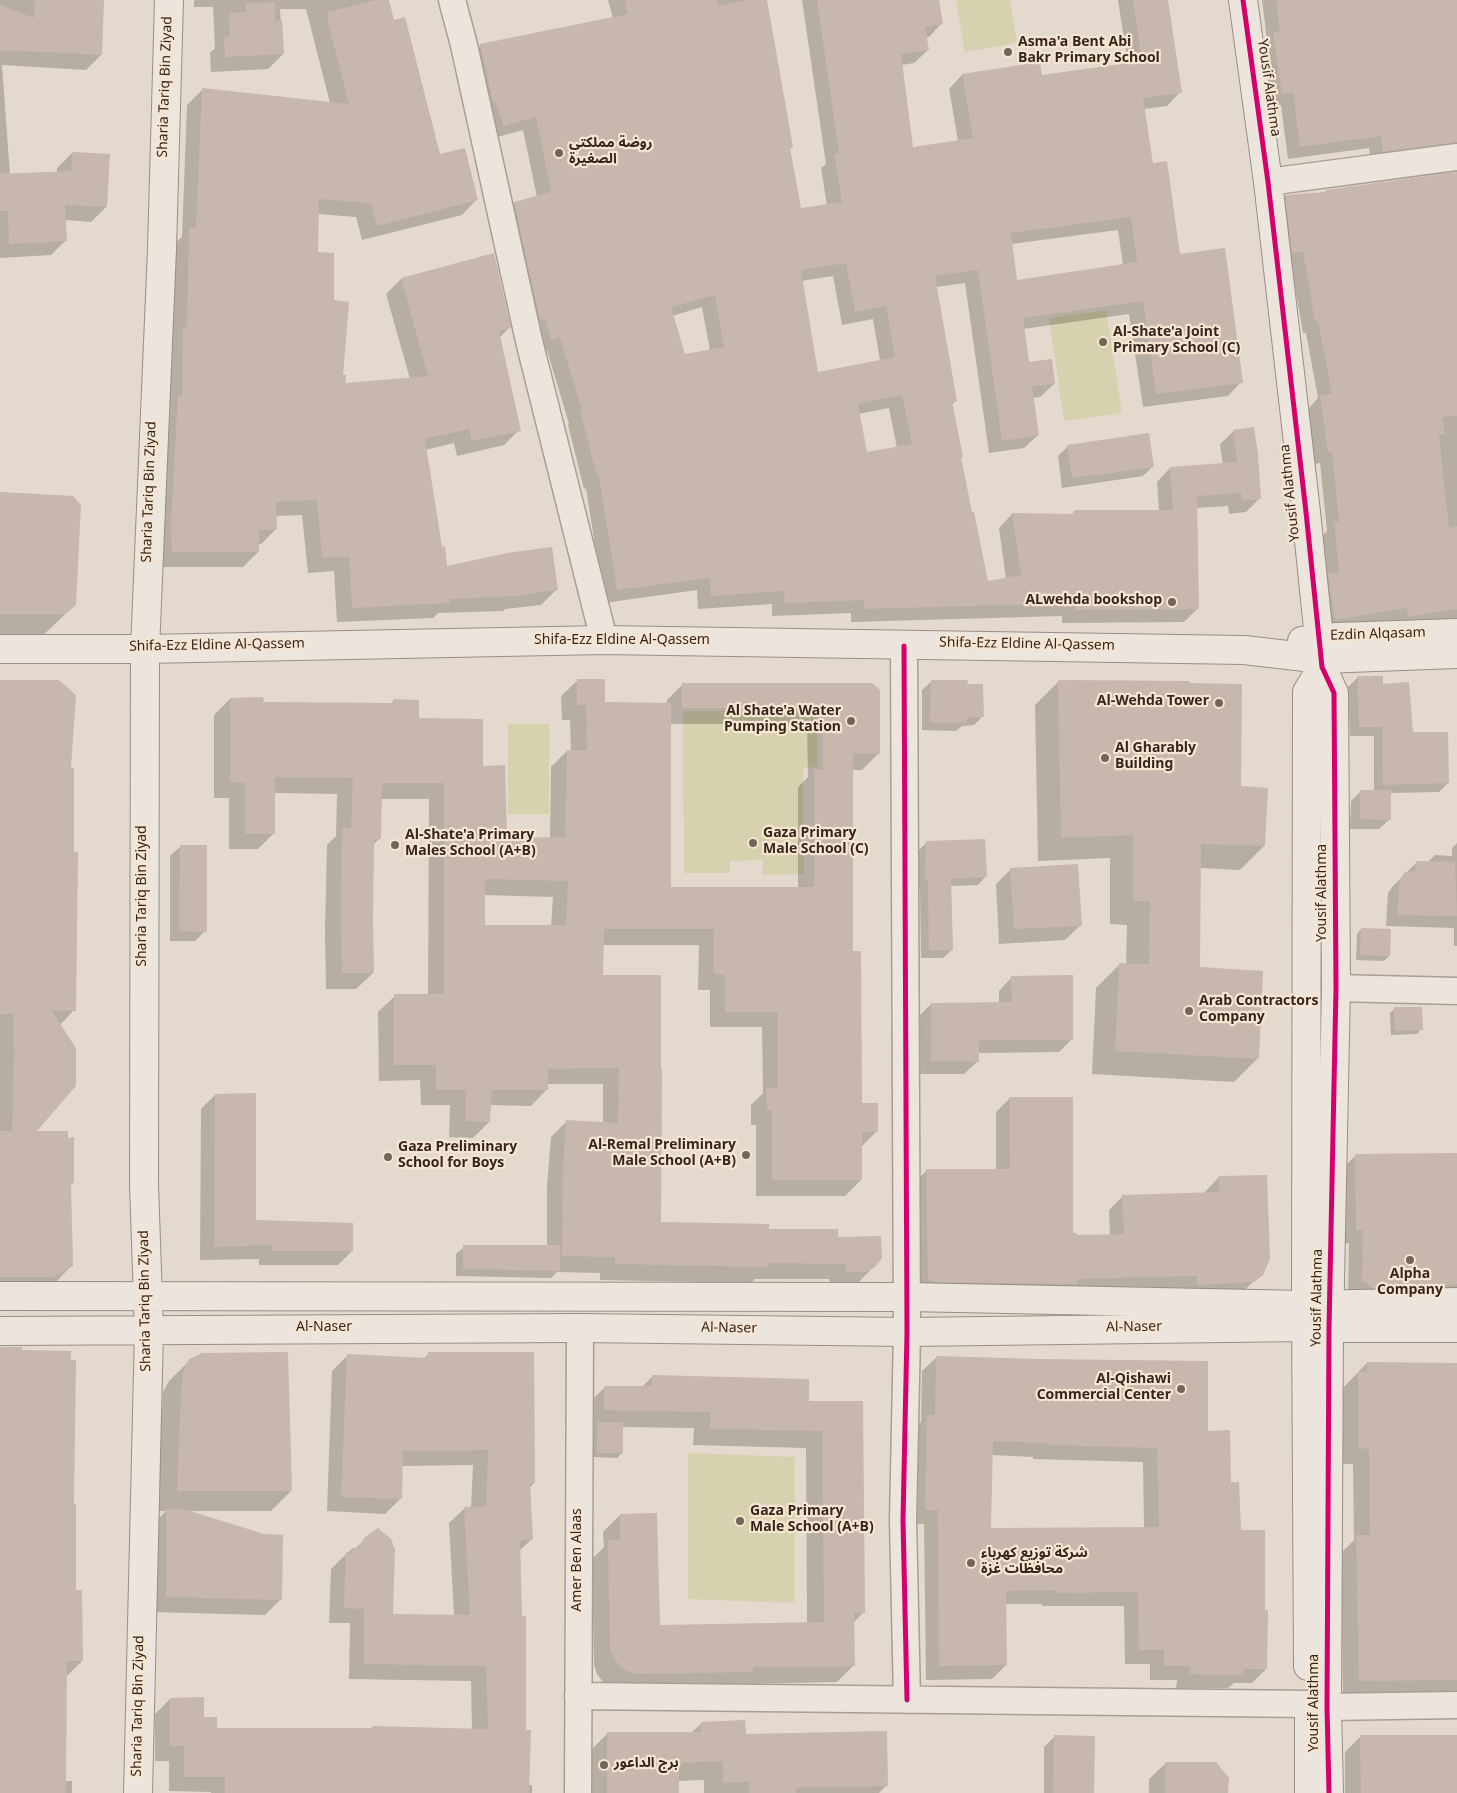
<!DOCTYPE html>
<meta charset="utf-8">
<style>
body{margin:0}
canvas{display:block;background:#e3d9cc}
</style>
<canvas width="1457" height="1793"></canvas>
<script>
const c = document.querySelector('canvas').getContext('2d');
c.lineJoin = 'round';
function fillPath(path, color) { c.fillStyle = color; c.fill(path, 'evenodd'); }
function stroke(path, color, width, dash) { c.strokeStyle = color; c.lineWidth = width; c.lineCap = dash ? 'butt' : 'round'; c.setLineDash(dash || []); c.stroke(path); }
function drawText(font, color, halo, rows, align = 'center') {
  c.font = font + ' Georgia,"Noto Sans Arabic",serif'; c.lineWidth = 4.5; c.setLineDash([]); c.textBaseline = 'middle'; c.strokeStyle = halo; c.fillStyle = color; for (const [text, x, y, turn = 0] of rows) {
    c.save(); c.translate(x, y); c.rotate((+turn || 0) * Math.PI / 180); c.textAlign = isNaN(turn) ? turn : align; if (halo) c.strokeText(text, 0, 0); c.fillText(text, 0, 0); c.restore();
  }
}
fillPath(new Path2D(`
 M956,0H1010L1017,43L965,52Z
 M1106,310L1122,413L1064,421L1049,318Z
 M683,711H817L818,767L803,768L804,874L763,875V860L730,861V873H684Z
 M508,724H549V814H508Z
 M688,1453L795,1457V1603L688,1599Z`), '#d6d1ae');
fillPath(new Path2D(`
 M0,0H103L101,55L86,70L2,65L10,175L57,173V168L72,153L106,207L91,222L65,220L66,240L51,255L0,258Z
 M194,0H387L393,21L439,155L477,199L462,215L362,240L356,217L317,214V253L332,302L342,377L345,384L410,379L386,294L401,279L509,328L499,338L519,430L504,445L457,456L454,443L425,450L441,548L446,567L556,590L541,605L505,609L503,611L438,613L433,618L337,622L334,571L308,573L302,515L275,516L276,529L261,544H258V552L243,567H157L168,343L173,339L174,244L182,237L187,105L202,90L330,103L306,9H280L283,54L268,69L211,72L210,53L215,48L213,7H194Z
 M608,0H766L792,147L789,150L800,209L827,206L821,168L826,164L802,0H938L942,23L929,37H926L928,50L914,63L902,65L912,148L958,141L949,89L962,75L1041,77L1128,64L1118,0H1167L1180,92L1167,106L1144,109L1152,164L1179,256L1241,382L1228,396L1143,407L1129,314L1023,329L1028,363L1054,384L1040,397L1033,398L1038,435L1024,448L989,453L965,283L936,287L956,401L951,405L971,514L987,582L1006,579L999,528L1012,514L1070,516L1075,511H1159L1157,482L1170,468L1223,465L1220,444L1234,431L1259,499L1246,512L1229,514L1228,506L1196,508L1197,609L1184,622L1062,623V616L851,622V613L772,616V604L698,609L697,590L604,603L586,488L584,489L568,425L569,424L547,350L538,352L501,217L514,203L537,197L523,130L490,139L468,58L481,45L613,18ZM1118,230L1123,265L1016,281L1011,244ZM833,276L842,325L873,319L880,361L817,374L801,281ZM702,307L710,351L684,355L672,316ZM889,408L897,448L866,453L858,414Z
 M1262,0H1457V162L1371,164L1369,148L1288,159L1281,105L1270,106L1261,46L1267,40Z
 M1457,173V634L1396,629L1394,620L1323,632L1322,536L1327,531L1320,463L1315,464L1308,409L1318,398L1306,333H1303L1291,264L1273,209L1286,196L1323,194L1326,191Z
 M1068,446L1153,466L1143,476L1062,488L1058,456Z
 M0,494L75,605L38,640H0Z
 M1358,677L1382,685L1411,734L1448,783L1439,792L1390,793V819L1379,829H1350L1351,801L1361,791H1374V736H1350L1348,687Z
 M578,680L604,703L667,704V700L683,684H872L878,754L862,770H852L851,952L861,1104L876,1132L861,1147V1180L845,1196H756V1125H751V1105L763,1093L762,1027H710V990H698L699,945H602L601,976L659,1224L767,1230L837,1239L873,1267L857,1284L831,1288L829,1279H755L751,1283L600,1280V1273L557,1272L551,1278L456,1276V1254L464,1247H547V1186L551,1137L567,1121L603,1123V1084H547V1089L531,1106L490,1105L489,1122L473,1138L449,1137L450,1105H421L420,1080L379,1081L378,1012L395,996H428L429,799H381L380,838L373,845V973L356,989H326L325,931L327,845L336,836L337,794L274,793V833L258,849H229V798H214V715L230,699L263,703L390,705L394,701L482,767L506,839L550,838L551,767L567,751H571L570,720H562L561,696ZM670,724H807L808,777L798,787V889L670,888ZM483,895L553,897L551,927H484Z
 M0,681L70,769L74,1010L60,1025L34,1132L73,1183L70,1186L72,1265L54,1284L0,1295Z
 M932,681L966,685L983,716L974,725L962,726L956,731L922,730V690Z
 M1059,681L1239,787L1264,846L1240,870L1200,868L1199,968L1258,1058L1234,1082L1092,1074L1096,988L1120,964L1126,965L1127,925L1110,924V858L1038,861L1035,705Z
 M927,842L986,876L978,885L950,886L952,950L943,958H921L920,888H917L918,851Z
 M1457,843V946H1454V928L1386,926L1388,893L1393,886L1417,862H1428L1435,855L1452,856V848Z
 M181,846L205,931L195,941H170V856Z
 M1011,869L1081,925L1065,940L999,944L996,884Z
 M1361,929L1389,956L1384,961L1356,960L1357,934Z
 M1012,977L1072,1039L1059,1052L978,1053V1061L964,1074H918V1017L931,1004L999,1003V991Z
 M1395,1008L1421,1029L1417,1034L1391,1035L1390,1013Z
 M215,1095L255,1222L352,1251L338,1265H259V1259L200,1260L201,1109Z
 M1010,1098L1072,1234L1076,1236H1110L1109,1210L1123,1196L1205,1194V1192L1219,1177L1262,1274L1238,1296H917L913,1184L927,1170H996V1112Z
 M1355,1156L1457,1193V1298L1348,1295L1349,1243L1342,1244L1341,1170Z
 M0,1347L72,1506L75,1592L82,1661L66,1677L65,1781H72V1793H0Z
 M429,1354L534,1483L529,1488L532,1539L519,1551L525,1731L528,1785H532V1793H211V1792L169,1791V1761H155V1714L170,1699L203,1718L216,1730H370L372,1727L472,1730L471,1681L349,1679L350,1623H329L331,1569L346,1554L352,1549H355L365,1539L392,1615L454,1616L449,1523L465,1508H471L473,1465L401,1466L400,1499L385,1514L327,1511L332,1371L347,1356L423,1359Z
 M937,1357L1207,1432L1230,1483L1266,1669L1252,1683H1234L1228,1688H1176L1177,1680H1150V1664H1125L1124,1606H1042V1604H1005L1006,1665L992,1679L926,1680L924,1524H911L913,1431L921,1422L922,1371ZM992,1455L1033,1457V1459L1143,1462L1144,1528L990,1529Z
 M190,1360L291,1491L271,1511H189L280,1600L265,1615L152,1612L151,1526L166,1511H157L163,1392L169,1381Z
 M1367,1363L1457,1364V1693L1343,1697L1341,1553L1354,1540L1353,1464H1342V1389Z
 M652,1377L808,1402H862L863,1613L853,1623L854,1665L837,1682L740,1684L735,1689L610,1688L603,1682L597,1674L594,1665L592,1559L604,1547L603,1532L620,1515L659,1626L807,1623L806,1448L693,1445L694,1428L622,1427V1453L617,1458L593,1457V1426H587V1405L604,1388H641Z
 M702,1723L744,1735L887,1785L879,1793H704V1780L678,1781V1793H588L589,1752L608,1733H691Z
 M1361,1736H1457V1793H1345V1752Z
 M1054,1737L1093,1793H1044V1747Z
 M1166,1763L1227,1793H1149V1779Z`), '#0003');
fillPath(new Path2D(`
 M35,0H104L102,55L0,50V5L34,18Z
 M376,0H389L394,20L405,17L440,154L465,148L478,200L377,226L371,203L319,199L318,252L334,253V300L349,302L343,375H346V383L428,376L401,278L494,253L511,328L499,331L521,431L472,441L469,429L425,439L442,547L445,546L447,566L507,553L552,547L558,590L519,595V596L449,599L450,603L352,608L349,557L322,558L317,500L276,502L277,529L259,530V552H172L171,523L178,395H182L183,327H187L189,228H196L202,88L349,104L328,22V12Z
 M625,0H717L718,6L747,0H767L793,147L790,148L801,208L842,202L834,154L839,153L817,0H939L943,24L925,27L929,50L901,54L913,147L973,138L962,74L1040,62L1042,75L1142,61L1133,0H1168L1182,93L1143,98L1153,163L1167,161L1180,254L1225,248L1243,383L1156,394L1143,301L1023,318L1029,362L1052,359L1055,384L1032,386L1039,435L1002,441L978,270L935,276L957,401L952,402L963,457H961L972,512H974L988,581L1021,575L1012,513L1074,514V510H1173L1170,467L1237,462L1233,430L1254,427L1258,454L1261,499L1242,501L1241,493L1197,496L1199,609L1075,610V603L864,609V600L785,603L784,591L711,596L710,578L617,590L599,476H597L580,411L582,410L560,337L551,340L545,318L540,320L514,202L551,192L536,117L503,126L496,102H493L480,44L628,14ZM1131,217L1137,262L1017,280L1011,233ZM846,263L855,312L886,306L895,357L818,372L801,270ZM715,295L724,347L685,354L671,307ZM902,395L912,444L867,452L858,404Z
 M1276,0H1457V142L1383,152L1381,136L1300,147L1293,93L1282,94L1273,32L1280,31Z
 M275,2V21L282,20L284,54L225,57L224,37L230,36L229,13L246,12V3Z
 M72,152L110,154L107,207L65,205L67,241L9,244L8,211H0V174L71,171Z
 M1457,172V416L1442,417L1445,434L1439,435L1449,528L1457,526V609L1408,617L1407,608L1335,620L1328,574L1339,572L1334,522H1339L1332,451L1328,452L1320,395L1332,394L1318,321H1315L1303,252L1292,253L1285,195L1326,192L1325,190Z
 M1149,433L1154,467L1072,478L1067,445Z
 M0,492L73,496L81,505L76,605L65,614H0Z
 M1357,676H1383V684L1409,682L1413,732H1448L1449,783L1383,785L1382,727H1359Z
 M577,679H605V702L671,703V887H814V769L823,770V708H682V683H872L880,690V754L853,753V951H861L862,1103H878V1132H862V1180H772V1110H767L766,1088H778V1012H725V975L714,974V929H604L603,975H661V1068H662L661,1222L769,1224V1229H838V1237L881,1236L882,1258L874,1268L865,1272H847L845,1264L768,1263V1267L615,1264V1257L562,1256L563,1169L566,1120L618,1123L619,1068L548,1069V1090H492L490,1122L465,1121L466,1090H436V1065H394V994H444V783H382L381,839H374L373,918L374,973H342L341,914L342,828H351L353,778L275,777V834H245V783L230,782V698L263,697L264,702L393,703V699L419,700V718L483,719V766L505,765L507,838L565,837L567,750H587L586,705H577ZM485,879L568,881L566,925H485Z
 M0,680H59L76,695L71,768H74V852H78L76,1011L51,1010L76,1048V1086L37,1131H68V1138L74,1137V1183H71L73,1266L53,1277H0V1131H12L14,1054L13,1014H0Z
 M931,680H968L967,684H983L984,717L967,718V723L930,722Z
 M1058,680L1190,681V683L1242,684L1241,786L1268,788L1265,846L1201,844L1200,967L1263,971L1259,1059L1115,1051L1119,963L1149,964L1150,901H1133V835L1061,838Z
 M1360,790H1391V820L1360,819Z
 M985,839L987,877L951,879L953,950H929L928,880H925L926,841Z
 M180,845H207V932L179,931Z
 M1416,861L1455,862L1457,916L1397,915L1400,879L1405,872L1415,871Z
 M1078,864L1082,926L1014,929L1010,868Z
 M1361,928L1391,929L1390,956L1360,955Z
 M1073,975V1040H979V1062L931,1061V1003L1012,1002L1011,976Z
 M1394,1007H1422L1423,1030L1395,1031Z
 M256,1093V1220L353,1223V1251H272V1245L214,1247L215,1094Z
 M1009,1097H1073V1233H1077V1235L1124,1234L1122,1195L1219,1192V1176L1267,1175L1270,1259L1263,1275L1254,1282L1197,1285V1276L1077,1279V1284L932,1282L928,1279L926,1169H1010Z
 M1457,1153V1284L1424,1287L1374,1288L1362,1281L1363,1230H1356L1355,1154Z
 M463,1245H560V1271L463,1269Z
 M0,1347H22V1350L71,1351V1360H76L74,1504H76V1590H82L83,1661H67L66,1793H0Z
 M288,1352L292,1491H177L181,1395L183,1371L189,1359L202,1353Z
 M428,1352H534L535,1483H530L533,1540H520L522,1616H526V1730H531L529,1793H225V1777H184V1746H170V1698L204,1697V1717H217V1728H372V1726L488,1729L486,1666L364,1664V1609L344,1608L346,1552L351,1553L352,1548H359L364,1538L378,1528L391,1539L395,1549L393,1614L470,1615L464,1507L486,1506L488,1450L403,1451L402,1499L341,1497L347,1354L428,1358Z
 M936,1356L1039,1359L1208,1361V1431L1230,1430L1231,1482H1239L1241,1530H1265V1610H1268L1267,1669H1244L1243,1675L1190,1674V1666H1164V1650H1139L1138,1592L1056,1593V1590L1006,1591L1007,1665L939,1666L938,1510H925L927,1415H935ZM993,1441L1047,1443V1445L1157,1448L1159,1527L991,1528Z
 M1367,1362L1457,1363V1680L1359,1681L1356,1535H1370L1369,1449L1358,1448V1372H1367Z
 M652,1375L809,1379V1401H863L865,1613H854L855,1666L753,1667V1672L636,1674L627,1671L619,1665L613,1657L610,1647L608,1540H620V1514L657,1513L660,1625L824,1622L822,1431L710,1429V1412L604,1410V1386H652Z
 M598,1422H623V1453H597Z
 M166,1509L187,1510L264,1534L283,1535L282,1600L166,1597Z
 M745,1720L746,1734L887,1731L888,1786L796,1787V1793H749V1782L723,1783V1761L679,1763V1793H607V1732H701V1722Z
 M1054,1735L1095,1736L1094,1793H1053Z
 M1360,1735H1457V1793H1361Z
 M1165,1762H1216L1229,1778L1228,1793H1165Z`), '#c7b7ad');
const street = new Path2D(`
 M452,0L464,45L529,341L604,640
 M1268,182L1457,157
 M904,646L907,1332L903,1520L907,1700
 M1336,988L1457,991
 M578,1696L1309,1704L1327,1707L1457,1705
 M578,1793L580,1328`);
const secondary = new Path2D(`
 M1243,0L1268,182L1306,512L1322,667L1334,693L1336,988L1329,1328L1327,1707L1329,1793
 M1302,641L1337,637L1457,633
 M0,649H145L604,640L1244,650L1322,659L1457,654
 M0,1296L907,1297L1306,1305L1457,1302
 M0,1331L580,1328L907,1332L1306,1327L1329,1328H1457
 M1308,1666L1306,1305L1307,692L1322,667
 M1309,1714V1793
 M138,1793L149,1330L144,1184L145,649L162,249L169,0`);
stroke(street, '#a89e95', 29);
stroke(secondary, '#988e85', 30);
stroke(street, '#ece5dd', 26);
stroke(secondary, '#ece5dd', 28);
stroke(new Path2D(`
 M1243,0L1268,182L1306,512L1322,667L1334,693L1336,988L1329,1328L1327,1707L1329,1793
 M904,646L907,1332L903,1520L907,1700`), '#d6006c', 5);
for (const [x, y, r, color] of [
 [1008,52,5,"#73655a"],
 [559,153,5,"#73655a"],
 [1103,342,5,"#73655a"],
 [1172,602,5,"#73655a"],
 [1219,703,5,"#73655a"],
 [851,721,5,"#73655a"],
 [1105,758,5,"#73655a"],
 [753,843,5,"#73655a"],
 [395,845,5,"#73655a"],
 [1189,1011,5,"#73655a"],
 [746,1155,5,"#73655a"],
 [388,1157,5,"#73655a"],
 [1410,1260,5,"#73655a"],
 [1181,1389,5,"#73655a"],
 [740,1521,5,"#73655a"],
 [971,1563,5,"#73655a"],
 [604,1765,5,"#73655a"]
]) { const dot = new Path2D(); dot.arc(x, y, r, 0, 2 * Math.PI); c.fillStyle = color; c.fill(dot); stroke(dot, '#f5e5d1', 2); }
drawText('bold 14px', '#36261d', '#f5e5d1', [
 ["Asma'a Bent Abi",1018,44],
 ["Bakr Primary School",1018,60],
 ["روضة مملكتي",569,145],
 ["الصغيرة",569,161],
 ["Al-Shate'a Joint",1113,334],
 ["Primary School (C)",1113,350],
 ["ALwehda bookshop",1162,602,"right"],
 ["Al-Wehda Tower",1209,703,"right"],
 ["Al Shate'a Water",841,713,"right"],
 ["Pumping Station",841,729,"right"],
 ["Al Gharably",1115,750],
 ["Building",1115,766],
 ["Gaza Primary",763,835],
 ["Male School (C)",763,851],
 ["Al-Shate'a Primary",405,837],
 ["Males School (A+B)",405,853],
 ["Arab Contractors",1199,1003],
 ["Company",1199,1019],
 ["Al-Remal Preliminary",736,1147,"right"],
 ["Male School (A+B)",736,1163,"right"],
 ["Gaza Preliminary",398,1149],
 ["School for Boys",398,1165],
 ["Alpha",1410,1276,"center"],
 ["Company",1410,1292,"center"],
 ["Al-Qishawi",1171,1381,"right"],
 ["Commercial Center",1171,1397,"right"],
 ["Gaza Primary",750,1513],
 ["Male School (A+B)",750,1529],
 ["شركة توزيع كهرباء",981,1555],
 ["محافظات غزة",981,1571],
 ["برج الداعور",614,1765]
], 'left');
drawText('14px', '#36261d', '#f5e5d1', [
 ["Sharia Tariq Bin Ziyad",167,87,-88],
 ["Yousif Alathma",1267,88,82],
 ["Sharia Tariq Bin Ziyad",151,492,-88],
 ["Yousif Alathma",1292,493,-96],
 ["Ezdin Alqasam",1378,636,-2],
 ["Shifa-Ezz Eldine Al-Qassem",622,642],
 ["Shifa-Ezz Eldine Al-Qassem",1027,646,1],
 ["Shifa-Ezz Eldine Al-Qassem",217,647,-1],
 ["Yousif Alathma",1324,893,-90],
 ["Sharia Tariq Bin Ziyad",144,896,-90],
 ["Yousif Alathma",1319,1298,-89],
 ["Sharia Tariq Bin Ziyad",147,1301,-91],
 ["Al-Naser",324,1329],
 ["Al-Naser",1134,1329,-1],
 ["Al-Naser",729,1330,1],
 ["Amer Ben Alaas",579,1560,-90],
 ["Yousif Alathma",1316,1703,-90],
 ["Sharia Tariq Bin Ziyad",140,1706,-89]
]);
</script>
